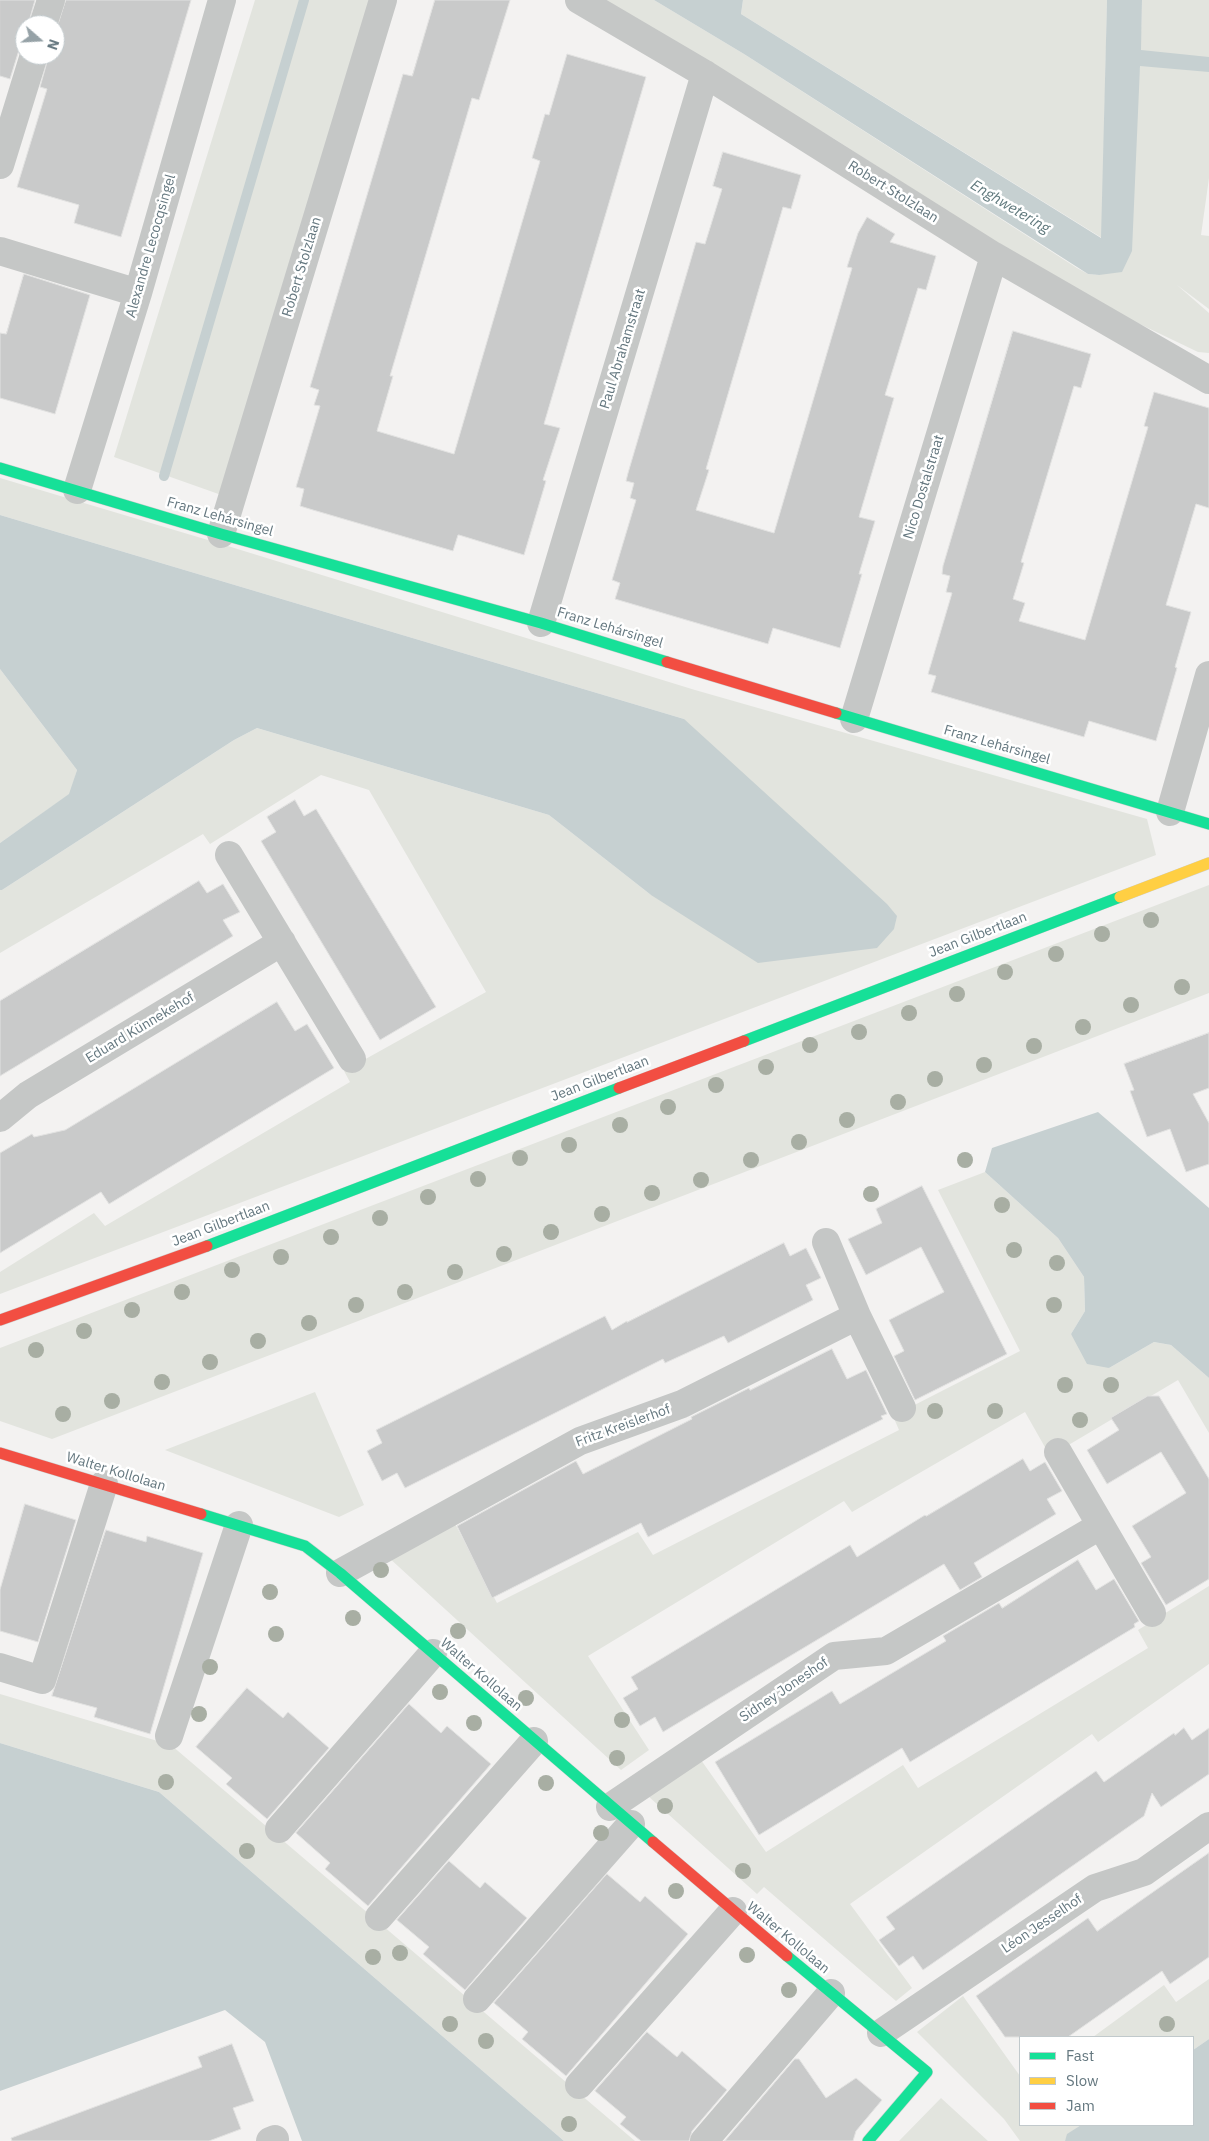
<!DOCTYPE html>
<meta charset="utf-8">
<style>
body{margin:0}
#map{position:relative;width:1209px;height:2141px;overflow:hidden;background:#f3f2f1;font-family:"IBM Plex Sans",sans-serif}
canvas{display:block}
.legend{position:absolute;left:1019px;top:2036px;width:175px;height:90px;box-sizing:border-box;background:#fff;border:1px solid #c1c9cc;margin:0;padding:6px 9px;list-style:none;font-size:15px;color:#64777f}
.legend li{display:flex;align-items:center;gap:10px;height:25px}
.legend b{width:25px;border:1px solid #c1c9cc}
.north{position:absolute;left:15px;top:15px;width:50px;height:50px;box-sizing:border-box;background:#fff;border:1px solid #c1c9cc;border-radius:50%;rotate:109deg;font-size:14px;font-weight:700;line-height:20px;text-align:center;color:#64777f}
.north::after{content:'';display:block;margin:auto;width:18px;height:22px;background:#96a2a7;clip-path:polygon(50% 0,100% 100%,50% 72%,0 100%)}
</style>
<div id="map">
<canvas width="1209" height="2141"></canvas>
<ul class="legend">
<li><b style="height:6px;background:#16e098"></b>Fast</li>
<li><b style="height:6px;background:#ffcf43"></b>Slow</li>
<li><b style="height:6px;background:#f24e42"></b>Jam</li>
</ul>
<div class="north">N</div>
</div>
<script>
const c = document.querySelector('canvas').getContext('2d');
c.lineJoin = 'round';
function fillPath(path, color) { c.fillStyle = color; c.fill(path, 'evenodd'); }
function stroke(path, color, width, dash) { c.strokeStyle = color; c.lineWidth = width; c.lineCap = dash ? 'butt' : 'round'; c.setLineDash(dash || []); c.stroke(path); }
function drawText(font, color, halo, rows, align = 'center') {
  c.font = font + ' "IBM Plex Sans",sans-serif'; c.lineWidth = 5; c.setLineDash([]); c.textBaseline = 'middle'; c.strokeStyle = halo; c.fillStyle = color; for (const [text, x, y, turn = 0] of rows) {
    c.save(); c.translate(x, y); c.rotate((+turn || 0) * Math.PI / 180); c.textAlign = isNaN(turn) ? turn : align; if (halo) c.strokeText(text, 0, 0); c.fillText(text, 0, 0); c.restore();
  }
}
fillPath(new Path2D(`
 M255,0H378L227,497L114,457Z
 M602,0H654L744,54L1077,268L1088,274L1099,275L1140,66L1142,0H1209V178L1201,235L1209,236V309L1177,285L1209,313V353L1198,352L1075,293L836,140Z
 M743,0H1107L1102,238L741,14Z
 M0,478L218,543L695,690L1147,819L1156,855L0,1294V1272L94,1213L105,1226L350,1082L344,1071L486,992L369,790L321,775L210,844L203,834L0,953V890H2L234,740L257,728L549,815L651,895L684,719L0,515Z
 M0,669L77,770L70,794L0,843Z
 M1209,885V993L52,1439L0,1421V1348Z
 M985,1172L1058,1238L1084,1277L1085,1311L1071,1334L1109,1368L1154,1342L1171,1345L1209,1378V1433L1178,1380L1050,1456L1025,1412L852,1512L844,1501L588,1656L649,1750L621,1770L387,1556L453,1520L497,1603L638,1532L653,1555L899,1430L893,1416L1020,1351L938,1190Z
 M315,1392L364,1505L339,1517L165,1450Z
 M1209,1586V1664L1098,1742L1092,1734L850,1904L912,1988L896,2001L764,1887L757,1894L648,1796L701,1760L766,1852L903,1765L918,1788L1148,1648L1138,1630Z
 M0,1694L171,1745L635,2141H564L159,1792L0,1743Z
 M1209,1979V2039L1193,2050V2037H1093L1164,1985L1176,2002Z
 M963,1996L1020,2076V2125H1081L1068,2134L1065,2141H1020L1004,2119L917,2032Z
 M941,2098L988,2141H899Z`), '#e2e4de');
fillPath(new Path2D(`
 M654,0H743L741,14L1101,238L1107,0H1142L1141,50L1209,57V72L1140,66L1132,251L1122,272L1099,275L1088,274L744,54Z
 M0,515L684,719L887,904L897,916L894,929L877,948L758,963L651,895L549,815L257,728L234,740L2,890H0V843L69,794L77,770L0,669Z
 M1098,1112L1209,1208V1378L1171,1345L1154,1342L1109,1368L1087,1364L1071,1334L1085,1311L1084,1277L1058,1238L985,1172L992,1148Z
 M0,1743L159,1792L564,2141H302L265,2042L225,2010L0,2091Z
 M1209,2039V2141H1065L1067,2134L1081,2125H1193V2050Z`), '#c6d0d1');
stroke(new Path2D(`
 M164,476L304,0`), '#c6d0d1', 10);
const building = new Path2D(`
 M0,0H35L28,25H25V43L19,50L10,79L0,76Z
 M66,0H191L121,237L74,223L79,205L17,187L47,89L40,87L49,55H55V34Z
 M435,0H510L479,100L472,98L390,376H393L377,431L454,454L540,161L532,158L545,114L549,115L567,54L646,77L544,424L560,428L543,480L546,481L524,555L459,535H458L453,551L313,510L300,506L304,489L296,487L320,406L314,405L319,390L310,387L403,74L412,76Z
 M723,152L801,175L791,209L783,207L706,469L709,470L696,510L774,533L852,268L847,267L858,233L867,217L895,234L890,242L936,256L926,290L918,288L885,395L894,398L859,517L875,521L859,574H862L840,648L773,628L768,644L615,599L620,583L612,580L636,500L630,498L634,483L626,481L628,473L696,242L705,244L722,189L713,186Z
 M24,274L90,295L55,414L0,398V333L6,334Z
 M1013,331L1091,354L1081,388L1074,386L1021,562L1024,563L1013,599L1025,603L1019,621L1085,640L1148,427L1144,426L1154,392L1209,408V508L1196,504L1166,605L1191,612L1175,667L1177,668L1156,741L1089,721L1084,737L931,692L936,676L928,674L952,593L946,592L950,576L942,574L943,566Z
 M295,800L304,816L316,809L436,1007L380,1040L261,841L276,832L267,817Z
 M199,881L207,893L223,884L240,912L223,920L233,936L0,1076V1001Z
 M277,1002L295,1031L307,1024L334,1068L109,1204L101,1192L0,1253V1153L32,1134L34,1137L65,1130Z
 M1209,1033V1088L1193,1094L1209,1123V1164L1186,1172L1170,1129L1147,1137L1130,1091L1134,1090L1124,1064Z
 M922,1186L1007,1354L915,1400L894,1356L904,1351L889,1320L944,1292L921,1247L866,1275L848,1239L882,1223L876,1209Z
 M784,1243L790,1256L806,1248L821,1278L806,1285L813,1300L728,1343L724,1336L665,1363L663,1359L405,1488L397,1473L382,1481L367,1451L382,1443L376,1430L605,1316L612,1330L627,1321V1322Z
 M832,1349L847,1379L866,1370L887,1414L881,1416L883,1419L648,1537L641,1523L492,1598L457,1526L576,1461L583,1474L692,1419L691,1417L749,1388L750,1390Z
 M1148,1396H1159L1209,1479V1579L1166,1605L1141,1563L1151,1557L1132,1526L1186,1493L1161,1452L1107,1484L1087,1450L1119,1430L1111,1418Z
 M1023,1459L1030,1471L1045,1462L1062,1491L1047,1499L1056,1514L974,1563L982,1577L960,1590L944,1564L663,1732L655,1717L640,1726L623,1698L638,1689L631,1677L850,1545L857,1557L925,1515L926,1516Z
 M25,1504L76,1520L38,1642L0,1631V1590Z
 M106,1530L146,1542L147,1536L203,1553L150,1734L94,1717L97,1708L52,1696Z
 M1078,1560L1096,1590L1114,1579L1139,1621L1134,1624L1135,1627L910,1762L902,1748L759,1835L715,1762L832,1691L840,1704L946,1641L943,1636L999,1603L1002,1608Z
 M247,1688L283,1718L288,1712L329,1748L267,1819L226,1784L232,1778L196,1747Z
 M409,1704L441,1733L447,1726L491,1764L368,1906L325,1869L330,1863L296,1833Z
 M1184,1728L1192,1740L1209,1728V1774L1161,1807L1152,1793L1144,1816L923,1970L913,1956L899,1966L879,1940L895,1929L886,1917L1096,1771L1104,1782L1174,1733L1175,1735Z
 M1209,1853V1957L1170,1984L1162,1971L1068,2037H1005L976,1996L1088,1918L1097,1931Z
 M449,1861L480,1888L485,1882L527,1918L465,1990L423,1954L429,1947L397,1920Z
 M607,1874L640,1902L645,1896L688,1934L566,2076L522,2039L528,2032L494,2003Z
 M647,2032L677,2057L682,2051L727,2090L692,2131L689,2141H641L620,2124L626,2117L595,2091Z
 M232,2044L254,2101L233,2108L241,2129L209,2141H12L11,2138L202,2067L198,2057Z
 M795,2059H799L826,2098L856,2078L882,2100L856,2131L853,2141H725Z`);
fillPath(building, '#c9caca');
stroke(building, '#e2e2e1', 1);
const fast = new Path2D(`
 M0,468L221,534L541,623L667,662
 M836,713L1209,824
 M744,1041L1120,897
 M207,1246L619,1088
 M201,1514L305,1546L340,1573L653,1842
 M787,1956L927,2072L868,2141`);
const slow = new Path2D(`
 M1120,897L1209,863`);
const jam = new Path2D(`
 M667,662L836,713
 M619,1088L744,1041
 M0,1320L207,1246
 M0,1453L201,1514
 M653,1842L787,1956`);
stroke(fast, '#cecfcf', 12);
stroke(slow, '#cecfcf', 12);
stroke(jam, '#cecfcf', 12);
stroke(new Path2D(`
 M579,0L705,74L994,256L1209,380
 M43,25L51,0
 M0,165L34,55
 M0,251L138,293
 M77,490L138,293L222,0
 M221,534L383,0
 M541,623L705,74
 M854,719L994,256
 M1170,812L1209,675
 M229,855L352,1059
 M0,1118L28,1095L282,942
 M826,1242L857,1316L902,1408
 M1058,1452L1152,1613
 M340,1573L580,1441L682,1404L857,1316
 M0,1667L42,1680L104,1484
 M169,1736L239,1525
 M610,1807L834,1656L886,1651L1100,1526
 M279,1829L433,1653
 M379,1917L534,1741
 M477,1999L631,1824
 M881,2033L1095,1888L1144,1872L1209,1826
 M579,2085L733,1911
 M270,2141L275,2139
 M704,2141L831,1993`), '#c5c7c6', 28);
stroke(fast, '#16e098', 11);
stroke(slow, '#ffcf43', 11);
stroke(jam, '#f24e42', 11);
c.fillStyle = '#a8aea3';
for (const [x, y] of [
 [1151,920],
 [1102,934],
 [1056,954],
 [1005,972],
 [1182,987],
 [957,994],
 [1131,1005],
 [909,1013],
 [1083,1027],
 [859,1032],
 [810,1045],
 [1034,1046],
 [984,1065],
 [766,1067],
 [935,1079],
 [716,1085],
 [898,1102],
 [668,1107],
 [847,1120],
 [620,1125],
 [799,1142],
 [569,1145],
 [520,1158],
 [751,1160],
 [965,1160],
 [478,1179],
 [701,1180],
 [652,1193],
 [871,1194],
 [428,1197],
 [1002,1205],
 [602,1214],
 [380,1218],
 [551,1232],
 [331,1237],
 [1014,1250],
 [504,1254],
 [281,1257],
 [1057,1263],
 [232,1270],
 [455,1272],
 [182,1292],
 [405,1292],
 [356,1305],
 [1054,1305],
 [132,1310],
 [309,1323],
 [84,1331],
 [258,1341],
 [36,1350],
 [210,1362],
 [162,1382],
 [1065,1385],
 [1111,1385],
 [112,1401],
 [935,1411],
 [995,1411],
 [63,1414],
 [1080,1420],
 [381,1570],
 [270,1592],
 [353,1618],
 [458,1631],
 [276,1634],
 [210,1667],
 [440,1692],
 [526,1698],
 [199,1714],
 [622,1720],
 [474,1723],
 [617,1758],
 [166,1782],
 [546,1783],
 [665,1806],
 [601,1833],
 [247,1851],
 [743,1871],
 [676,1891],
 [400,1953],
 [747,1955],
 [373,1957],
 [789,1990],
 [450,2024],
 [1167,2024],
 [486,2041],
 [569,2124]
]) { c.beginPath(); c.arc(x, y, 8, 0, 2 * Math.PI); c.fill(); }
drawText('14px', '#64777f', '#fff', [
 ["Robert Stolzlaan",893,192,32],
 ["Alexandre Lecocqsingel",151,246,-74],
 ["Robert Stolzlaan",302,267,-73],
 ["Paul Abrahamstraat",623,349,-73],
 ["Nico Dostalstraat",924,487,-73],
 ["Franz Lehársingel",220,517,16],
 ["Franz Lehársingel",610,628,17],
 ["Franz Lehársingel",997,745,16],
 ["Jean Gilbertlaan",978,935,-21],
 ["Eduard Künnekehof",140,1028,-31],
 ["Jean Gilbertlaan",600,1079,-21],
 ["Jean Gilbertlaan",221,1224,-21],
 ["Fritz Kreislerhof",623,1426,-20],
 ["Walter Kollolaan",116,1472,17],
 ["Walter Kollolaan",481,1675,41],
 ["Sidney Joneshof",784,1690,-34],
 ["Léon Jesselhof",1042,1924,-34],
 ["Walter Kollolaan",788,1938,40]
]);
drawText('italic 15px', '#60797d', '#fff', [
 ["Enghwetering",1010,207,31]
]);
</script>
